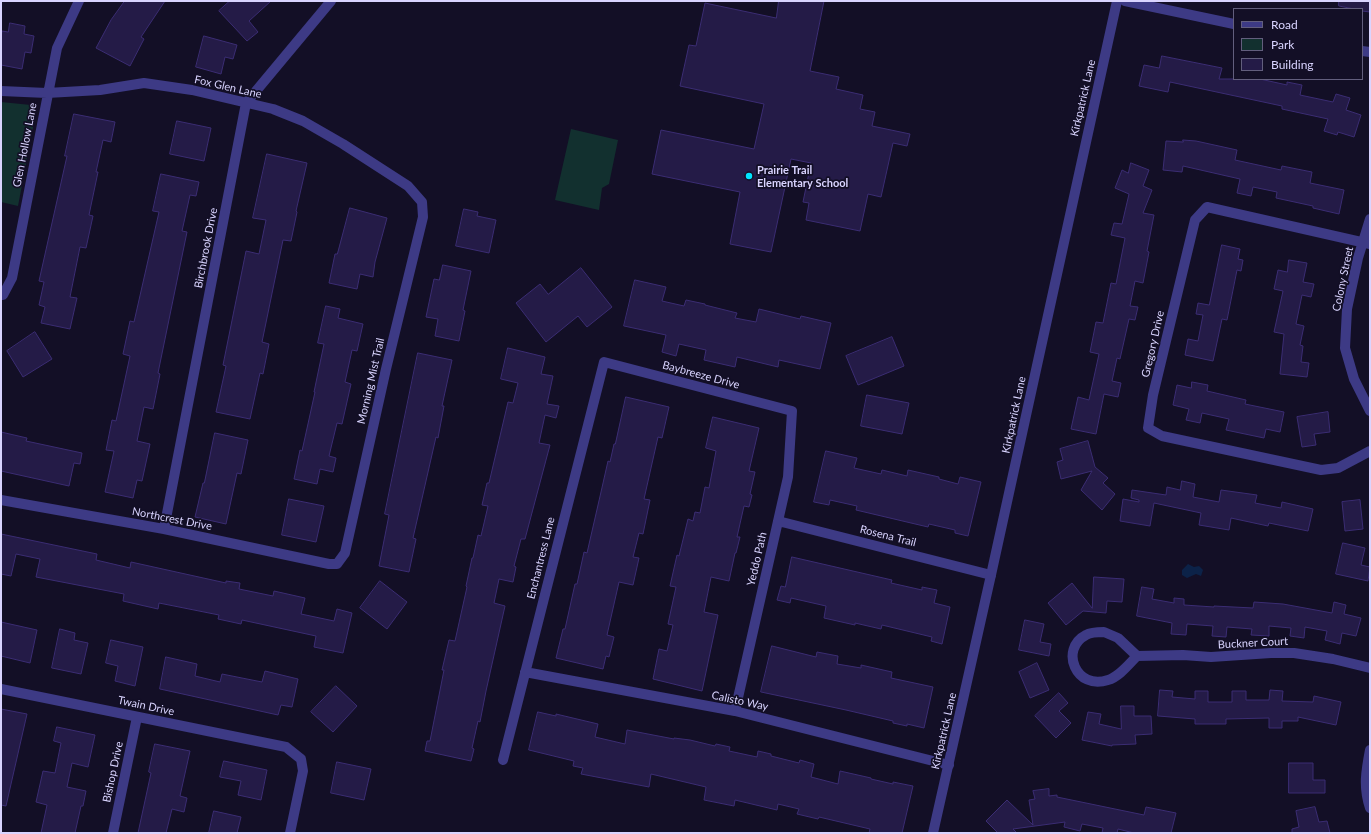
<!DOCTYPE html>
<style>
body{margin:0}
#map{position:relative;width:1371px;height:834px;overflow:hidden;background:#130f26;font-family:Lato,sans-serif}
canvas{display:block}
.frame{position:absolute;inset:0;border:2px solid #d9d4ff;pointer-events:none}
.legend{position:absolute;left:1233px;top:8px;width:130px;height:72px;box-sizing:border-box;background:#130f26;border:1px solid #625e7d;margin:0;padding:5px 7px;list-style:none;font-size:12px;color:#d9d4ff}
.legend li{display:flex;align-items:center;gap:8px;height:20px}
.legend b{width:20px;border:1px solid #625e7d}
</style>
<div id="map">
<canvas width="1371" height="834"></canvas>
<div class="frame"></div>
<ul class="legend">
<li><b style="height:5px;background:#3d3a85"></b>Road</li>
<li><b style="height:11px;background:#12302f"></b>Park</li>
<li><b style="height:11px;background:#241b47"></b>Building</li>
</ul>
</div>
<script>
const c = document.querySelector('canvas').getContext('2d');
c.lineJoin = 'round';
function fillPath(path, color) { c.fillStyle = color; c.fill(path, 'evenodd'); }
function stroke(path, color, width, dash) { c.strokeStyle = color; c.lineWidth = width; c.lineCap = dash ? 'butt' : 'round'; c.setLineDash(dash || []); c.stroke(path); }
function drawText(font, color, halo, rows, align = 'center') {
  c.font = font + ' Lato,sans-serif'; c.lineWidth = 3.5; c.setLineDash([]); c.textBaseline = 'middle'; c.strokeStyle = halo; c.fillStyle = color; for (const [text, x, y, turn = 0] of rows) {
    c.save(); c.translate(x, y); c.rotate((+turn || 0) * Math.PI / 180); c.textAlign = isNaN(turn) ? turn : align; if (halo) c.strokeText(text, 0, 0); c.fillText(text, 0, 0); c.restore();
  }
}
fillPath(new Path2D(`
 M1,102L31,105L35,107L36,112L18,206L1,202Z
 M571,129L618,140L609,184L602,188L599,210L555,200Z`), '#12302f');
fillPath(new Path2D(`
 M1188,564L1194,567L1199,566L1203,570L1201,576L1196,574L1187,578L1182,575V570Z`), '#0c2248');
const building = new Path2D(`
 M125,1H165L141,37L144,39L130,66L96,48L111,20Z
 M230,1H271L249,21L258,32L247,41L219,11Z
 M779,1H824L810,71L839,77L836,89L863,95L860,109L875,112L872,126L910,134L907,146L893,143L881,197L868,194L860,231L806,220L809,203L803,202L811,163L791,159L771,252L730,244L740,192L652,174L661,130L754,149L764,104L680,86L689,45L696,46L705,3L776,18Z
 M1339,1H1370V12L1362,11V9H1354L1339,6Z
 M10,23L25,26L24,34L34,36L31,53L25,52L22,69L1,65V37L2,31L8,32Z
 M204,36L237,45L233,59L225,57L221,74L196,67Z
 M1162,56L1222,68L1219,79H1260L1287,85V82L1302,85L1300,95L1333,102L1336,94L1350,98L1346,110L1361,115L1354,137L1338,132L1337,135L1324,131L1328,119L1282,109V106L1170,82L1168,92L1139,86L1144,65L1159,68Z
 M74,114L115,122L111,142L103,140L96,172H98L89,215L93,216L86,248L80,247L70,297L77,298L70,329L41,323L45,307L39,305L44,282L39,281L67,156H65Z
 M177,121L211,128L204,161L170,154Z
 M1183,140L1196,141L1237,150L1235,160L1281,170L1282,166L1312,172L1310,183L1344,190L1339,214L1313,208V206L1276,198L1277,192L1253,187L1251,196L1237,193L1240,179L1183,166L1182,172L1163,170L1166,141L1183,142Z
 M267,154L307,163L296,211L297,212L291,241L283,240L262,342L269,344L263,374L260,373L250,419L216,412L226,366L223,365L246,251L259,254L266,220L253,218Z
 M1131,163L1149,170L1143,186L1152,190L1143,213L1154,215L1147,251L1149,252L1143,283L1135,281L1130,306L1138,307L1135,320L1129,319L1120,359L1117,358L1112,381L1121,383L1118,397L1104,394L1096,434L1071,429L1078,397L1089,400L1099,354L1090,352L1096,322L1103,323L1111,283L1116,284L1125,238L1111,235L1114,223L1122,224L1129,194L1115,188L1122,170L1128,173Z
 M161,174L199,182L196,196L190,195L182,231L187,232L158,373L160,374L153,409L144,407L137,441L150,444L142,481L137,480L133,498L105,492L114,451L106,450L112,420L116,421L130,356L123,354L130,321L134,322L159,212L153,211Z
 M350,208L387,218L375,262L373,277L360,274L357,289L329,283L335,254H337Z
 M464,209L478,212L477,216L496,220L489,253L456,246Z
 M1222,245L1240,249L1238,259L1243,260L1241,271L1237,270L1227,320L1222,319L1213,361L1185,355L1188,339L1198,341L1203,315L1196,314L1198,303L1209,305Z
 M1289,260L1307,263L1303,282L1314,284L1311,297L1302,295L1296,324L1304,326L1300,345L1303,346L1301,362L1309,363L1307,377L1280,374L1284,334L1274,332L1283,291L1274,289L1278,270L1287,272Z
 M443,265L471,271L463,310L465,311L459,341L435,336L438,319L426,317L434,279L439,280Z
 M581,268L612,307L587,327L578,316L546,342L516,303L540,284L548,294Z
 M635,280L666,287L662,301L684,306L686,300L705,304V305L737,313L735,318L756,322L759,309L800,319L801,316L831,323L820,369L779,360L778,367L737,357L735,367L704,360L706,350L679,344L676,356L662,352L666,335L624,326Z
 M326,306L340,309L338,318L363,324L357,351L352,350L345,382L351,384L342,424L337,423L329,456L336,458L333,472L320,469L317,484L294,479L300,450L302,451L315,392H314L324,344L318,343Z
 M35,332L52,359L23,377L7,351Z
 M892,337L904,366L858,385L846,356Z
 M508,348L545,357L541,374L553,376L547,404L559,406L556,418L545,415L539,443L550,445L525,539H521L514,566L516,567L513,582L499,579L494,603L505,606L486,691L480,722L478,721L472,748L474,749L471,761L425,751L427,741H430L444,670H442L449,640L455,641L467,587L466,586L472,558H473L478,535L481,536L488,506L482,505L487,483H489L508,402L513,403L518,383L501,379Z
 M418,353L452,360L442,406H444L438,438L436,437L413,538L416,539L409,572L379,566L389,515L385,514Z
 M1192,382L1208,385L1207,391L1246,400L1245,404L1284,412L1280,432L1266,429L1264,438L1226,430L1229,419L1202,413L1200,423L1186,420L1189,409L1173,405L1177,385L1191,388Z
 M867,395L909,403L902,434L861,426Z
 M626,397L669,407L662,438L658,437L644,499L650,500L643,534L639,533L633,557L639,558L633,585L619,582L607,635L614,637L609,657L606,656L603,669L556,658L563,629H565L575,584H577L584,552L587,553L601,492L608,461L610,462L614,444H615Z
 M1328,412L1330,432L1314,434L1316,445L1302,447L1297,417Z
 M713,417L759,428L749,471L755,472L750,494L752,495L749,507L744,506L737,537H740L736,553H735L729,581L711,577L704,612L718,615L702,691L653,679L659,649L667,651L673,625L668,624L676,587L670,586L677,555L679,556L688,519L693,521L695,512L700,513L705,487L709,488L716,451L706,448Z
 M1,432L27,438L26,441L82,453L80,464L74,463L69,486L1,471Z
 M215,433L248,440L241,474L237,473L226,524L195,517L203,483H204Z
 M1088,441L1095,467L1108,478L1103,483L1115,494L1102,510L1081,490L1092,471L1061,479L1057,462L1063,460L1060,449Z
 M826,451L857,458L854,468L881,474L882,470L907,476L908,470L939,477V479L958,484L960,477L981,482L968,536L955,533V530L929,524L928,527L856,510L857,506L830,500L829,505L814,502Z
 M1182,481L1195,484L1193,497L1219,502L1221,490L1257,495L1255,503L1281,508L1282,502L1313,509L1308,531L1269,523L1268,526L1231,518L1229,530L1199,525L1201,513L1154,503L1150,526L1120,521L1123,499L1139,502V500L1131,498L1132,490L1166,495L1167,487L1180,490Z
 M289,499L324,506L316,542L282,535Z
 M1360,500L1363,529L1345,531L1342,502Z
 M1,534L97,554L96,560L130,568L131,562L226,583V581L240,583L239,589L273,596L274,591L305,598L301,614L334,621L337,609L352,613L343,653L314,647L316,636L242,620L241,624L218,619L219,615L159,603L158,609L123,601L124,594L36,577L40,559L16,554L11,576L1,574Z
 M1343,543L1365,548L1361,565L1370,567L1368,581L1336,574Z
 M792,557L892,580L891,583L922,590V587L937,590L934,603L950,607L942,644L931,641L932,637L882,625L881,629L855,623V625L824,618L826,606L791,598L790,603L777,600L781,586L785,587Z
 M1094,577L1124,579L1122,602L1107,601L1106,613L1083,611L1066,625L1048,603L1072,583L1092,608Z
 M380,581L407,602L387,629L360,608Z
 M1142,587L1154,589L1152,599L1174,603V598L1184,599V605L1214,607V606L1253,608L1254,602L1283,604L1332,613L1334,602L1346,605L1344,614L1361,618L1356,636L1342,633L1340,644L1325,640L1327,631L1305,627L1304,638L1290,636L1291,628L1269,626V636L1251,635L1252,629L1227,627L1226,637L1212,636L1213,626L1187,624L1186,635L1171,634L1172,623L1137,616Z
 M1025,620L1044,624L1040,642L1051,644L1049,656L1019,650Z
 M1,622L37,630L30,663L1,656Z
 M60,629L75,633L74,640L88,643L81,674L52,668Z
 M111,640L143,647L135,686L115,681L118,666L106,663Z
 M772,646L816,657L817,652L838,656L837,664L861,668V665L892,672L891,678L933,687L924,728L907,724V726L893,723V721L846,710L761,692Z
 M166,657L197,664L195,676L220,682L222,674L262,682L265,671L298,679L292,707L281,705L278,715L160,689Z
 M1037,663L1049,690L1030,698L1019,672Z
 M336,686L357,706L333,732L311,712Z
 M1160,690L1173,691L1172,697L1195,699V691H1208V702H1232V691H1246V700H1269L1270,690L1283,691L1282,701L1313,702L1314,696L1341,702L1336,725L1298,717V721H1282V728H1269V718L1226,719V724H1195V719L1158,716Z
 M1059,693L1068,703L1059,711L1071,723L1056,738L1035,716Z
 M1121,706H1134V716H1151L1152,734L1135,735L1136,744L1112,745V746L1082,740L1088,712L1101,714L1099,724L1121,729Z
 M1,709L27,714L6,806L1,805Z
 M538,712L556,716V714L598,724L595,737L625,744L627,730L674,739V738L690,740L715,746L716,744L730,747L729,751L757,757L758,751L771,754V756L799,763L800,760L814,764L811,777L838,784L840,771L871,778V779L893,784V782L913,786L902,833H869L870,829L819,817L818,819L797,814L799,809L778,804L777,810L735,800L734,806L704,800L706,787L651,774L649,787L581,774L583,768L573,766L574,761L529,750Z
 M57,727L95,735L88,767L72,763L67,787L86,791L83,806H81L75,833H41L47,805L36,802L43,771L55,773L61,743L54,741Z
 M155,744L190,751L180,796L187,798L184,812L172,809L166,833H138L151,773L149,772Z
 M224,761L267,770L261,800L238,795L241,781L220,777Z
 M337,762L371,769L364,800L331,793Z
 M1289,763H1313V780H1325V793H1289Z
 M1049,789V796L1057,795V797L1144,815L1146,807L1176,813L1171,833H1134L1118,829L1117,833H1102L1103,828L1082,824L1080,831L1064,827L1065,822L1013,829L1017,833H998L986,821L1007,800L1033,825L1029,800L1035,799L1033,791Z
 M1315,807L1319,822L1327,821L1330,833H1292V829L1299,827L1296,811Z
 M214,811L241,817L237,833H209Z`);
fillPath(building, '#241b47');
stroke(building, '#3b2d73', 1);
stroke(new Path2D(`
 M1,91L47,93L100,90L144,83L192,90L273,109L303,121L343,144L408,186L422,202L423,217L386,369L345,553L337,564H329L164,529L1,500
 M1370,219L1358,258L1347,309L1345,348L1354,379L1370,411
 M1370,244L1207,207L1195,220L1153,395L1148,428L1162,436L1321,470L1338,468L1370,451
 M1,295H3L12,278L57,48L79,1
 M778,521L991,575
 M164,529L246,103L331,1
 M1104,632L1118,638L1137,656C1129,664 1119,677 1108,680C1076,691 1059,649 1086,635C1091,632 1099,632 1104,632Z
 M1137,656L1183,655L1211,657L1271,653H1294L1333,659L1370,668
 M525,672L735,711L949,765
 M1,689L286,747L301,759L303,771L290,833
 M1370,750C1366,771 1363,787 1370,808
 M503,760L604,362L792,411L788,477L735,711
 M113,833L137,717`), '#3d3a85', 10);
stroke(new Path2D(`
 M1125,1L1234,24
 M1362,51L1370,52
 M933,833L991,575L1117,1`), '#3d3a85', 10);
for (const [x, y, r, color] of [
 [749,176,4,"#00e5ff"]
]) { const dot = new Path2D(); dot.arc(x, y, r, 0, 2 * Math.PI); c.fillStyle = color; c.fill(dot); stroke(dot, '#130f26', 1.5); }
drawText('11px', '#d9d4ff', '#130f26', [
 ["Fox Glen Lane",228,87,13],
 ["Kirkpatrick Lane",1083,98,-77],
 ["Glen Hollow Lane",25,145,-79],
 ["Birchbrook Drive",206,248,-79],
 ["Colony Street",1343,279,-78],
 ["Gregory Drive",1153,344,-77],
 ["Baybreeze Drive",701,375,15],
 ["Morning Mist Trail",371,381,-77],
 ["Kirkpatrick Lane",1014,415,-78],
 ["Northcrest Drive",172,519,11],
 ["Rosena Trail",888,536,14],
 ["Enchantress Lane",541,558,-76],
 ["Yeddo Path",757,559,-77],
 ["Buckner Court",1253,643,-3],
 ["Calisto Way",740,701,12],
 ["Twain Drive",146,706,12],
 ["Kirkpatrick Lane",944,731,-77],
 ["Bishop Drive",113,772,-78]
]);
drawText('bold 11px', '#d9d4ff', '#130f26', [
 ["Prairie Trail",757,170],
 ["Elementary School",757,183]
], 'left');
</script>
